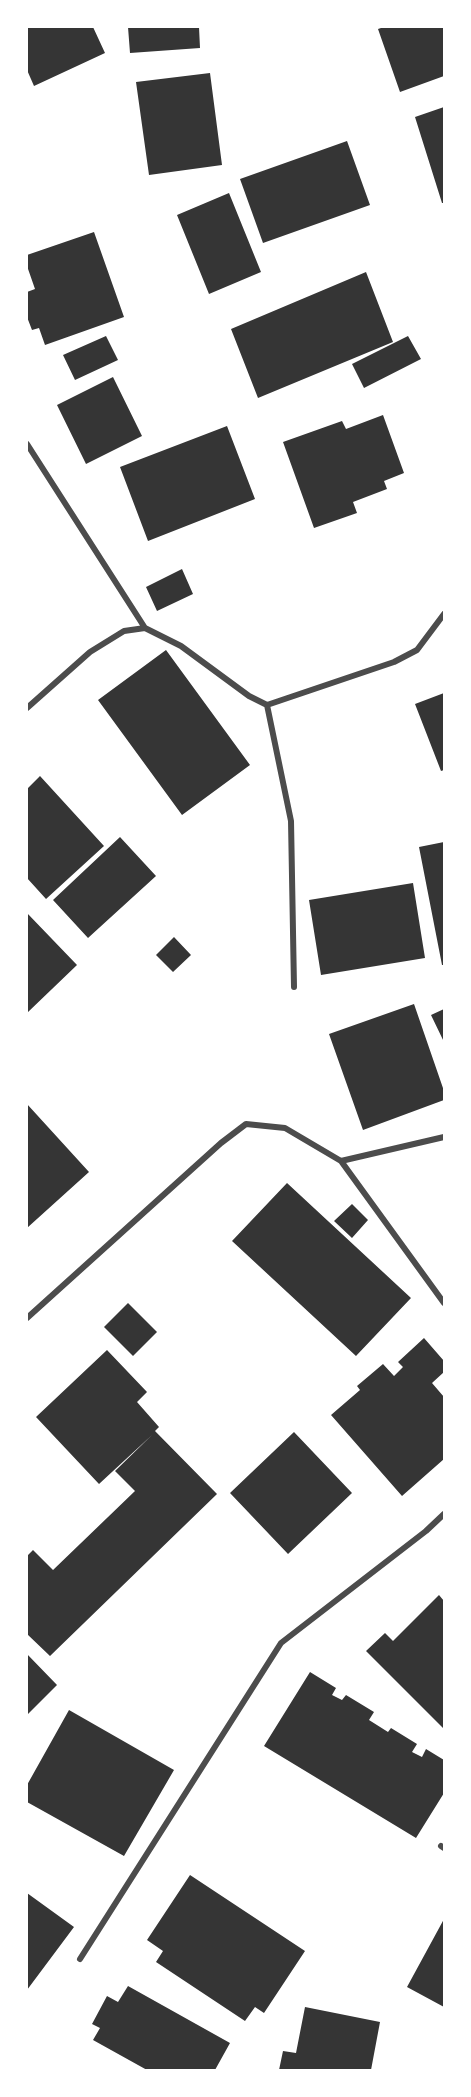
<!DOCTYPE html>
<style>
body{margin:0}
#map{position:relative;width:471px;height:2097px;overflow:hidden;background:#fff;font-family:"Open Sans",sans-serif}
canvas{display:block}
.frame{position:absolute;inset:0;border:28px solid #fff;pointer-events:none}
</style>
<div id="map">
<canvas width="471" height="2097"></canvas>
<div class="frame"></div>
</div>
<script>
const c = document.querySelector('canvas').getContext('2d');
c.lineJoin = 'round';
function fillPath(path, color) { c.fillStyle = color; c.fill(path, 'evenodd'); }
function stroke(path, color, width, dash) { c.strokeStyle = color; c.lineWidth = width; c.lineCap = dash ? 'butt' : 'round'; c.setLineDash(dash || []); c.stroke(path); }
fillPath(new Path2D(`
 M27,27H93L105,53L34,86L27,70Z
 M128,27H199L200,48L130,53Z
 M384,27H444V76L400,92L378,29Z
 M210,73L222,165L149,175L136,82Z
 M444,107V203H442L415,117Z
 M347,141L370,205L263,243L240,179Z
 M229,193L261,272L209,294L177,215Z
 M94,232L124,317L45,345L39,328L32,330L27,317V292L35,289L27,266V255Z
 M366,272L393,342L258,398L231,329Z
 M106,336L118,360L75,380L63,355Z
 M408,336L421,359L364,388L352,364Z
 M113,377L142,436L86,464L57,405Z
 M383,415L404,473L384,481L387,489L353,502L357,513L314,528L283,442L342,421L346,429Z
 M227,426L255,499L148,541L120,467Z
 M182,569L193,594L157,611L146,587Z
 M166,650L250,765L182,815L98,700Z
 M444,693V770L441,771L415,704Z
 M40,776L104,846L46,899L27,878V789Z
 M120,837L156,876L88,938L53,900Z
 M444,842V965H442L419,847Z
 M413,883L425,958L321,975L309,900Z
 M27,913L77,965L27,1013Z
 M174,937L191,955L173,972L156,955Z
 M414,1004L444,1091V1100L363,1130L329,1034Z
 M444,1009V1042L431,1015Z
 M27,1104L89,1172L27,1228Z
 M287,1183L411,1298L356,1356L232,1241Z
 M352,1204L368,1220L352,1238L334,1221Z
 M128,1303L157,1332L133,1356L104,1327Z
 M424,1338L444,1361V1372L432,1383L444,1397V1459L402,1496L331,1415L360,1390L357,1386L383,1364L394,1376L403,1367L398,1362Z
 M107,1350L147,1392L137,1402L159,1427L155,1431L217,1494L50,1656L27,1634V1556L33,1550L53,1570L135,1491L115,1471L152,1435L99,1484L36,1417Z
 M294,1432L352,1493L288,1554L230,1493Z
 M439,1595L444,1601V1729L366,1651L385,1633L393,1641Z
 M27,1654L57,1685L27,1715Z
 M310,1672L336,1688L332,1695L342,1700L346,1695L374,1712L369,1720L388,1732L391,1728L417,1744L412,1752L422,1757L426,1749L444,1760V1793L416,1838L264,1746Z
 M69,1710L174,1770L124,1856L27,1802V1785Z
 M190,1875L305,1951L264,2013L255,2007L245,2021L156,1962L163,1951L147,1940Z
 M27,1893L74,1927L27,1990Z
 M444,1919V2007L407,1987Z
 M128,1986L230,2043L215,2070H147L93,2040L100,2028L92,2024L107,1996L118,2002Z
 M305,2007L380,2022L371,2070H279L283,2051L296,2053Z`), '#353535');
stroke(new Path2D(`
 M27,444L145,628
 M267,705L291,821L294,987
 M27,708L90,652L124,631L145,628L181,646L249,696L267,705L394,662L417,650L444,614
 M341,1161L444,1137
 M27,1318L221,1143L246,1124L285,1128L341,1161L444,1303
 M441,1846L444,1848
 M80,1959L281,1643L426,1531L444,1514`), '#4c4c4c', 6);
</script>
